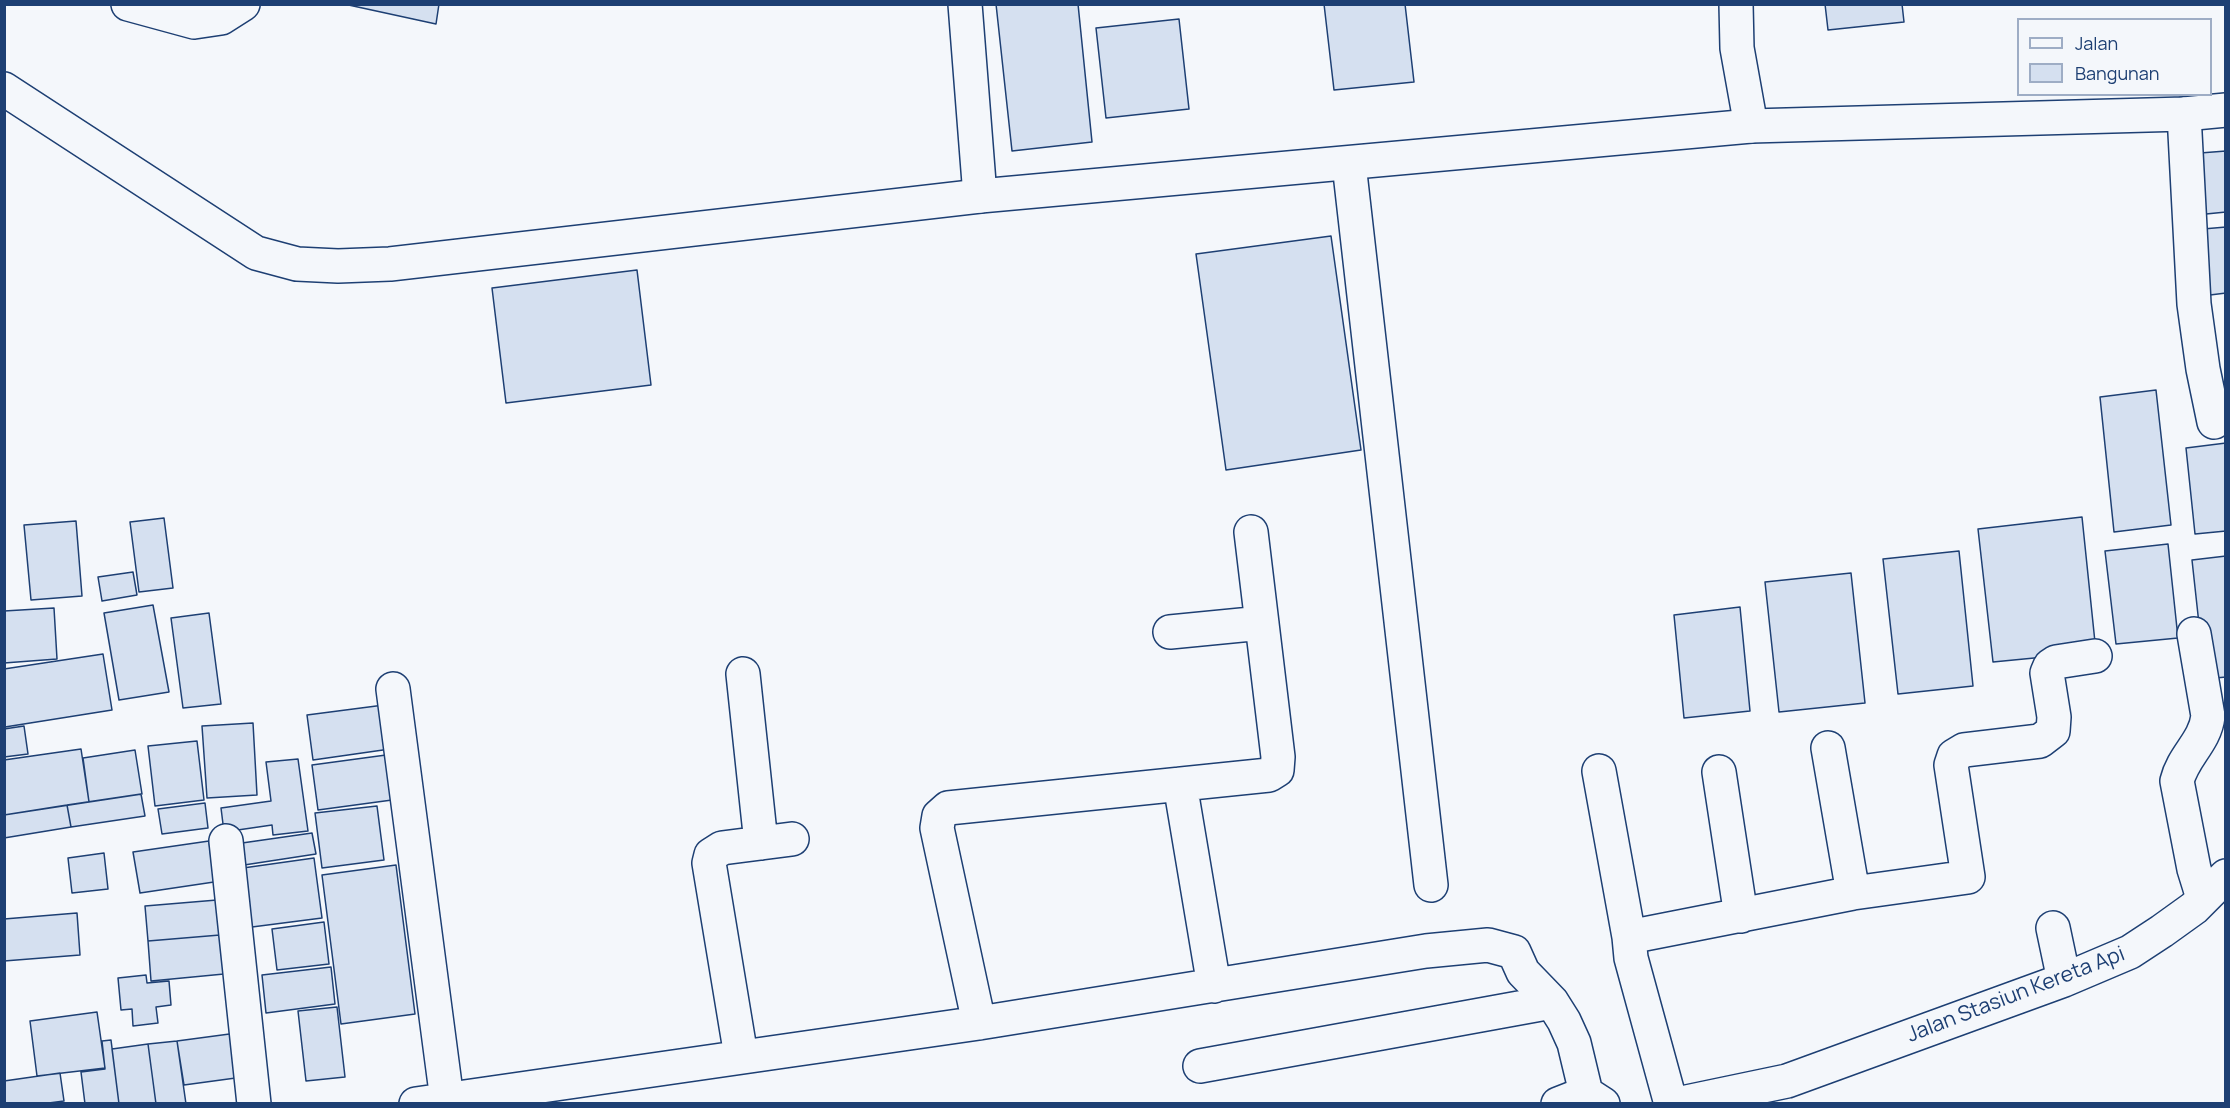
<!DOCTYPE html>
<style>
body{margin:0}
#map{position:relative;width:2230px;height:1108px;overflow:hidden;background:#f4f7fb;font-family:Manrope,sans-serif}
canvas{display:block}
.frame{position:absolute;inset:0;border:6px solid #1d3f73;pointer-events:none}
.legend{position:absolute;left:2017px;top:18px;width:195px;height:78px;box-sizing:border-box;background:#f4f7fb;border:2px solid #9eadc5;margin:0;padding:8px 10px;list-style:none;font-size:18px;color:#1d3f73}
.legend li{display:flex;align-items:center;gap:12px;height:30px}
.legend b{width:30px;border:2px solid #9eadc5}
</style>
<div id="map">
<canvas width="2230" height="1108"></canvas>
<div class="frame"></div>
<ul class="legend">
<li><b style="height:8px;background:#f4f7fb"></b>Jalan</li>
<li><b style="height:16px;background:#d5e0f0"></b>Bangunan</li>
</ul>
</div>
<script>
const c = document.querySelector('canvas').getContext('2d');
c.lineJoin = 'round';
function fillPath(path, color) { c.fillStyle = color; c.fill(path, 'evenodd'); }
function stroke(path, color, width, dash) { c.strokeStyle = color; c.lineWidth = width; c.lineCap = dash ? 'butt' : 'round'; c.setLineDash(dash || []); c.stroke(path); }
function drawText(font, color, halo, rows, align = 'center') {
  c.font = font + ' Manrope,sans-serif'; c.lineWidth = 4.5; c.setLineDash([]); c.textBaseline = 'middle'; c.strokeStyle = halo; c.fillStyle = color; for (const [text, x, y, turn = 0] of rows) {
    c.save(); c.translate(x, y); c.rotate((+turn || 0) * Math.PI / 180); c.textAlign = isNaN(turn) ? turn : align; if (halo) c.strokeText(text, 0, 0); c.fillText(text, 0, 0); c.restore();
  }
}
const building = new Path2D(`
 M344,4H439L436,24Z
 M996,4H1078L1092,142L1012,151Z
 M1324,4H1405L1414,82L1334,90Z
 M1825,4H1902L1904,22L1828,30Z
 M1179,19L1189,109L1106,118L1096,28Z
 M2226,151V212L2206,214L2200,153Z
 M2226,227V293L2210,295L2203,229Z
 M1331,236L1361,450L1226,470L1196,254Z
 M637,270L651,385L506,403L492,288Z
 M2156,390L2171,525L2114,532L2100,397Z
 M2226,443V531L2195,534L2186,448Z
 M2082,517L2096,652L1993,662L1978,529Z
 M164,518L173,588L139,592L130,522Z
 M76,521L82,596L31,600L24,525Z
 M2168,544L2178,638L2116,644L2105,551Z
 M1959,551L1973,686L1898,694L1883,559Z
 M2226,556V677L2205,679L2192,560Z
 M133,572L137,595L102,601L98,577Z
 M1851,573L1865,703L1779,712L1765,582Z
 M153,605L169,692L119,700L104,613Z
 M1740,607L1750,711L1684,718L1674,615Z
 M54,608L57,659L4,663V611Z
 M209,613L221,704L183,708L171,618Z
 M103,654L112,710L5,727L4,669Z
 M384,705L390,749L313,760L307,715Z
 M253,723L257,795L207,798L202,726Z
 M24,726L28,754L4,757V729Z
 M197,741L204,800L155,806L148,746Z
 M81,749L89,802L4,815V760Z
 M135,750L142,794L89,802L83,758Z
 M386,755L392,800L318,810L312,765Z
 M298,759L308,831L273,835L272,825L224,832L221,808L271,801L266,762Z
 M141,794L145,816L71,827L67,805Z
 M205,803L208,828L162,834L158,809Z
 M67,805L71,827L4,838V815Z
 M377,806L384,860L322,868L315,813Z
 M312,833L316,854L231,867L228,845Z
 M209,841L214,882L140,893L133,852Z
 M104,853L108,889L72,893L68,858Z
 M314,858L322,918L252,927L243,868Z
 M396,865L415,1014L341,1024L322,875Z
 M217,900L220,935L148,941L145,906Z
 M77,913L80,955L4,961V919Z
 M324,922L329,964L277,970L272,929Z
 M220,935L224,974L151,981L148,941Z
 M331,967L335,1004L266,1013L262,975Z
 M146,975L147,983L169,981L171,1005L156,1007L158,1023L133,1026L132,1009L121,1010L118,978Z
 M337,1007L345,1077L306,1081L298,1011Z
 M97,1012L105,1068L37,1076L30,1021Z
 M237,1033L243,1077L184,1085L177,1041Z
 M111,1040L119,1104H85L81,1072L105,1069L102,1041Z
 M177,1041L186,1104H156L148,1044Z
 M148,1044L156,1104H119L112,1049Z
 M60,1073L64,1101L41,1104H4V1081Z`);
fillPath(building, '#d5e0f0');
stroke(building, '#1d3f73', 1.5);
const minor = new Path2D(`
 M128,4L194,22L221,18L243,4
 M965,4L980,196
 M1736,4L1737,48L1751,126
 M2184,114L2194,304L2203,369L2214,422
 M1349,164L1431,885
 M1170,632L1262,623
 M2194,634L2208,716C2205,742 2183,756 2177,781L2194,869L2203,898
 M743,674L761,843
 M393,689L447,1100
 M1828,748L1853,893
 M1599,771L1629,937L1631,958L1671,1104
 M1719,772L1741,916
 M1180,784L1214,986
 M226,841L254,1104
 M2053,928L2064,980
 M1629,937L1853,893L1968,877L1951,765L1954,756L1964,750L2040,741L2053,731L2054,717L2047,673L2050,666L2056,662L2095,656
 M979,1023L937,828L939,816L948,808L1269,775L1277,770L1278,757L1251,532
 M741,1056L709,863L711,855L722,848L792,839
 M1200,1066L1552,1002
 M416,1104L979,1023L1426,951L1488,945L1514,952L1523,972L1552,1002L1564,1021L1574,1043L1586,1093L1603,1104
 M1558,1104L1586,1093
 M1677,1104L1787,1081L2064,980L2130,952L2162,931L2194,908L2226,876`);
const major = new Path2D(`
 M4,89L256,253L297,264L338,266L390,264L980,196L1751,126L2184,114L2226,110`);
stroke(minor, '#1d3f73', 36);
stroke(major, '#1d3f73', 36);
stroke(minor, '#f4f7fb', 33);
stroke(major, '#f4f7fb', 33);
drawText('21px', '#1d3f73', '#f4f7fb', [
 ["Jalan Stasiun Kereta Api",2016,995,-21]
]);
</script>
